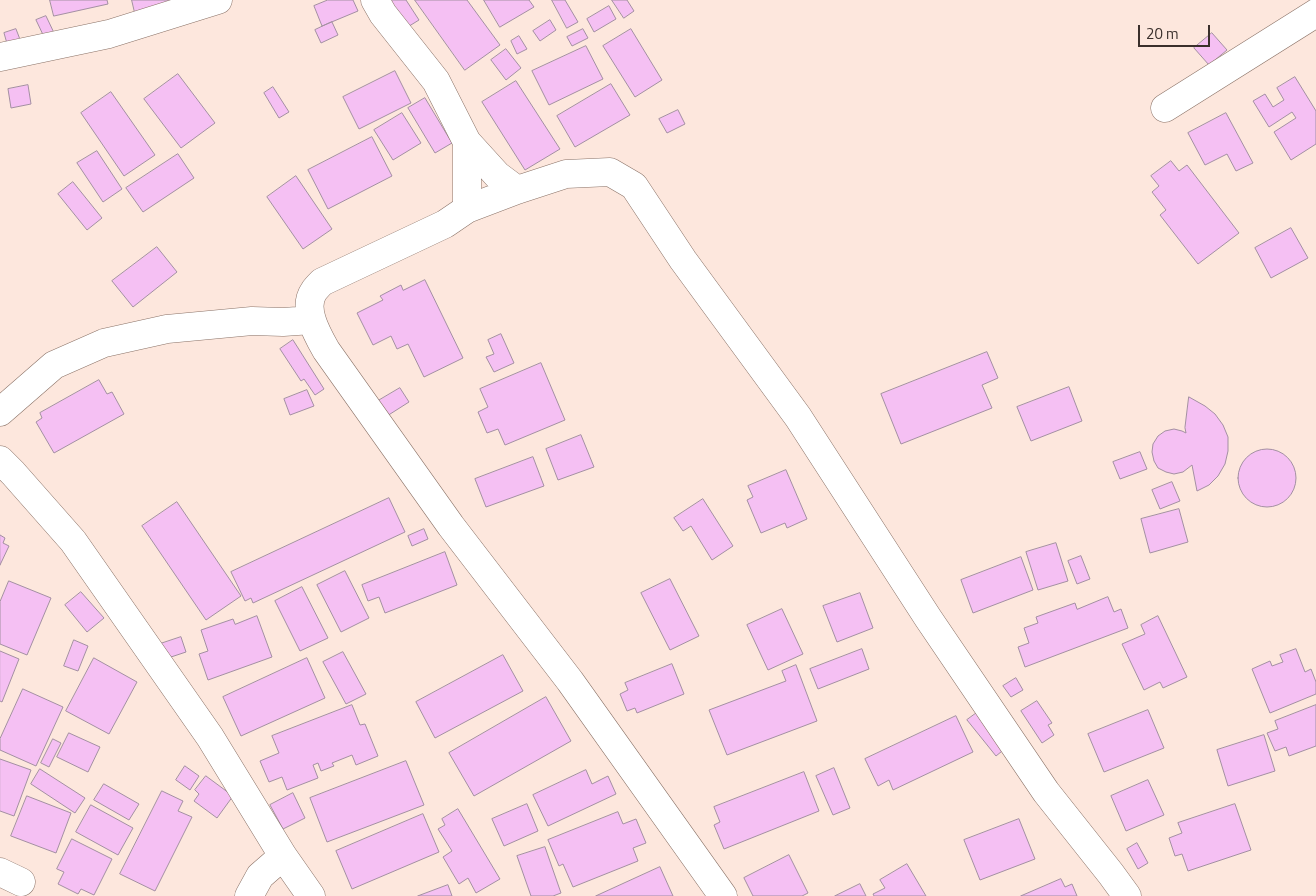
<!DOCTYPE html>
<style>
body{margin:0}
#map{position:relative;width:1316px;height:896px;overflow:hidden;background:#fde7dd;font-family:"Titillium Web",sans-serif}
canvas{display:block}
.scale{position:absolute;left:1138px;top:25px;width:72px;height:22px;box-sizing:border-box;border:2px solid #3a2f2b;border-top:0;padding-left:6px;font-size:15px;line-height:18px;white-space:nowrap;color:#3a2f2b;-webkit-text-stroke:4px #fde7dd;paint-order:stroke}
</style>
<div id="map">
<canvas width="1316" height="896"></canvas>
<div class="scale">20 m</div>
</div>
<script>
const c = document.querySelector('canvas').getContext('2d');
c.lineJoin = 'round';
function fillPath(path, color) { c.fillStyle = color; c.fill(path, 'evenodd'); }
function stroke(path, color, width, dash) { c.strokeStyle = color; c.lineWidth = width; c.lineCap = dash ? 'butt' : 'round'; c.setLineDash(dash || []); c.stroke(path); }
const building = new Path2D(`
 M50,0H107L108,4L54,16Z
 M132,0H201L136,17Z
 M328,0H353L358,11L322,26L314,6Z
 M388,0H406L419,20L406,28Z
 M415,0H467L500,45L465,70Z
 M484,0H529L534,7L500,27Z
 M552,0H565L578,22L567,28Z
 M612,0H627L634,11L624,18Z
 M609,6L616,19L594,32L587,19Z
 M46,16L56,37L46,41L36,20Z
 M550,20L556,30L540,41L533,31Z
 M332,22L338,35L321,43L315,30Z
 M16,29L21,42L8,47L4,33Z
 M583,29L588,38L572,46L567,37Z
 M631,29L662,80L635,97L603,46Z
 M1212,33L1227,50L1209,65L1194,48Z
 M519,36L527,49L517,54L511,41Z
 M586,46L603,79L549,105L532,71Z
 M506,49L521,68L506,80L491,60Z
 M395,71L411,103L359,129L343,97Z
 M178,74L215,123L181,148L144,99Z
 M1295,77L1316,111V144L1291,160L1274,132L1296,118L1292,112L1269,127L1253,101L1265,94L1273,107L1284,100L1277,88Z
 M516,81L560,149L525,170L482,102Z
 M611,84L630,115L575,147L557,116Z
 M28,85L31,104L11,108L8,89Z
 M273,87L289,112L279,118L264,93Z
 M111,92L155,155L124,176L81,113Z
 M425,98L452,143L435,153L408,108Z
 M678,110L685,124L667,133L659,119Z
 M402,113L421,143L393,160L374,130Z
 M1226,113L1253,163L1236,171L1227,154L1205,165L1188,133Z
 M372,137L392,176L328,209L308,170Z
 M97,151L122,189L103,202L77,163Z
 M178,154L194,178L143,212L126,188Z
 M1171,161L1179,171L1187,165L1239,233L1198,264L1160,215L1166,210L1152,192L1159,186L1151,176Z
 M296,176L332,229L303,249L267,197Z
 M73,182L102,218L87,230L58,194Z
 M1291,228L1308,258L1271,278L1255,248Z
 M157,247L177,272L133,307L112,281Z
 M425,280L463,358L424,377L408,344L397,349L391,336L373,345L357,313L383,300L380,296L401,285L403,290Z
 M501,334L514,363L494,372L486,357L494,354L488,340Z
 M293,340L324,389L315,395L304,379L301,381L280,349Z
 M987,352L998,378L982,385L992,408L901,444L881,394Z
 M541,363L565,420L505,445L498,429L487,433L478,412L488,407L480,389Z
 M99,380L107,394L112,392L124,414L54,453L36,422L42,418L40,413Z
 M1069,387L1082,421L1031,441L1017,407Z
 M400,388L409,402L387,416L378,401Z
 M307,390L314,406L290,415L284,399Z
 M1189,397L1205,406L1215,414L1223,425L1228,437V451L1225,464L1218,476L1209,485L1197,491L1192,465L1183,472L1174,474L1166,472L1158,468L1154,461L1152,452L1153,444L1158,436L1165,431L1174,429L1182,431L1186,433L1185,428Z
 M581,435L594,467L558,480L546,449Z
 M1238 478a29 29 0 1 1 58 0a29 29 0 1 1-58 0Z
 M1140,452L1147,469L1120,479L1113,462Z
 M533,457L544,486L486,507L475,479Z
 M786,470L807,519L787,528L785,523L761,533L747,500L753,497L748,486Z
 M1172,482L1180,501L1160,509L1152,490Z
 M389,498L405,532L253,603L251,598L245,601L231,572Z
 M703,499L733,546L712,560L691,526L683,531L674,518Z
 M177,502L241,596L206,620L142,526Z
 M1179,509L1188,542L1150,553L1141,519Z
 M424,529L428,539L412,546L408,536Z
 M0,535L5,538L3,543L9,546L0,565Z
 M1056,543L1068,581L1038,590L1026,552Z
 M445,552L457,585L385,613L379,597L368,601L362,585Z
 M1081,556L1090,579L1077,584L1068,561Z
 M1021,557L1033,590L973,613L961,580Z
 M345,571L369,618L341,632L317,585Z
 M670,579L699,636L670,650L641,593Z
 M9,581L51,598L27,655L0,644V602Z
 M302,587L328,638L300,651L275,601Z
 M81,592L104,618L87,632L65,605Z
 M860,593L873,628L837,642L823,606Z
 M1108,597L1114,612L1121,609L1128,628L1025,667L1018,647L1029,643L1024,628L1038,623L1036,617L1075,603L1077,609Z
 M782,609L803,654L768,670L747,625Z
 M257,616L272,657L208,680L199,654L208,651L201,630L233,619L235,624Z
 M1158,616L1187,677L1163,688L1160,682L1144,690L1122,644L1145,634L1141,625Z
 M181,637L186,652L165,659L160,644Z
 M74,640L88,646L78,671L64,666Z
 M862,649L869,669L818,689L810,669Z
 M1296,649L1305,672L1311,669L1316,682V694L1270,713L1252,669L1270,661L1272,666L1283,662L1280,655Z
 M0,651L19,659L2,702L0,701Z
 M343,652L366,694L346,704L323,662Z
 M503,655L523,691L435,738L416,702Z
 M94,658L137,682L109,734L66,711Z
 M307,658L325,698L241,736L223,697Z
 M672,664L684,694L637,713L635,708L627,711L620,694L628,690L625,683Z
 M796,665L817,721L727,755L709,710L786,681L782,671Z
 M1016,678L1023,690L1011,697L1003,686Z
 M23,689L63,707L36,766L0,750V739Z
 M546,697L571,741L474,796L449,753Z
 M1037,701L1052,723L1048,725L1054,735L1042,743L1021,711Z
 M352,705L360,725L365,724L378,756L356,765L352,755L332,763L334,766L321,771L318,763L313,765L318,778L287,790L282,777L269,782L260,761L279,753L272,736Z
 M1316,705V746L1289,756L1286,747L1275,751L1267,733L1278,729L1275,721Z
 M1148,710L1164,748L1104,772L1088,734Z
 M978,712L1007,747L996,756L967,720Z
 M956,716L973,752L893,790L889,780L878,786L865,759Z
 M69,733L100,747L88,772L57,757Z
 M1264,735L1275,771L1228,786L1217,750Z
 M53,739L61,743L49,767L41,763Z
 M0,759L31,770L14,816L0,811Z
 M406,761L424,805L327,842L310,798Z
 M185,766L199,776L190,790L176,780Z
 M834,768L850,808L833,815L816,776Z
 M40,769L85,798L75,813L31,784Z
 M586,770L592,784L608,776L616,794L548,826L533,795Z
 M804,772L819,811L724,849L714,825L720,822L714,807Z
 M206,776L233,796L217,818L194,801L199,794L195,790Z
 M1148,780L1164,815L1126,831L1111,796Z
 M104,784L139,804L129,820L94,800Z
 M162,791L183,801L178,811L192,817L155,891L120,874Z
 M293,793L305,818L283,829L270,805Z
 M27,796L71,813L56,853L11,836Z
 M527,804L538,831L504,846L492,819Z
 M1235,804L1251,850L1188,871L1182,854L1175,856L1169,838L1182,833L1178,823Z
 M91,805L133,828L118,855L76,832Z
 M458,809L500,879L476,893L468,878L459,884L443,857L452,851L438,829L445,825L442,819Z
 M618,812L623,824L636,819L646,843L633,848L638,861L573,887L563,864L559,866L548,840Z
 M423,814L439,852L352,889L336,851Z
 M1019,819L1035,859L980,880L964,840Z
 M72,839L112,859L94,895L81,889L78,894L58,884L64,872L57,869Z
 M1137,843L1148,863L1138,869L1127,849Z
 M545,847L561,893L553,896H531L517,856Z
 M789,855L808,893L802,896H753L744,878Z
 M907,864L926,896H874L873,894L885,888L880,880Z
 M660,867L673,896H596Z
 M1061,879L1065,887L1072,884L1077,896H1021Z
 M860,884L866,896H835Z
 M448,885L452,896H418Z`);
fillPath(building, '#f5c0f3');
stroke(building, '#a38fa2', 1);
const minor = new Path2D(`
 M375,0L383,14L436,81L467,142L497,175L517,190
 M0,57L109,34L218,0
 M1165,108L1316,13
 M467,142V209
 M0,412L54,365L104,343L167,329L252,321L283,322L312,320
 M0,460L13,473L73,541L210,737L283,856L311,896
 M0,872L21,882
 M249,896L260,876L283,856
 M723,896L570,681L451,526L326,350C317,334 302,308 314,291C316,288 319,285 322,282L445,224L467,209L517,190L566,174L610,172L634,186L683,260L798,417L928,618L1046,792L1111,874L1127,896`);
stroke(minor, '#8a7267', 29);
stroke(minor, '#fff', 28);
</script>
